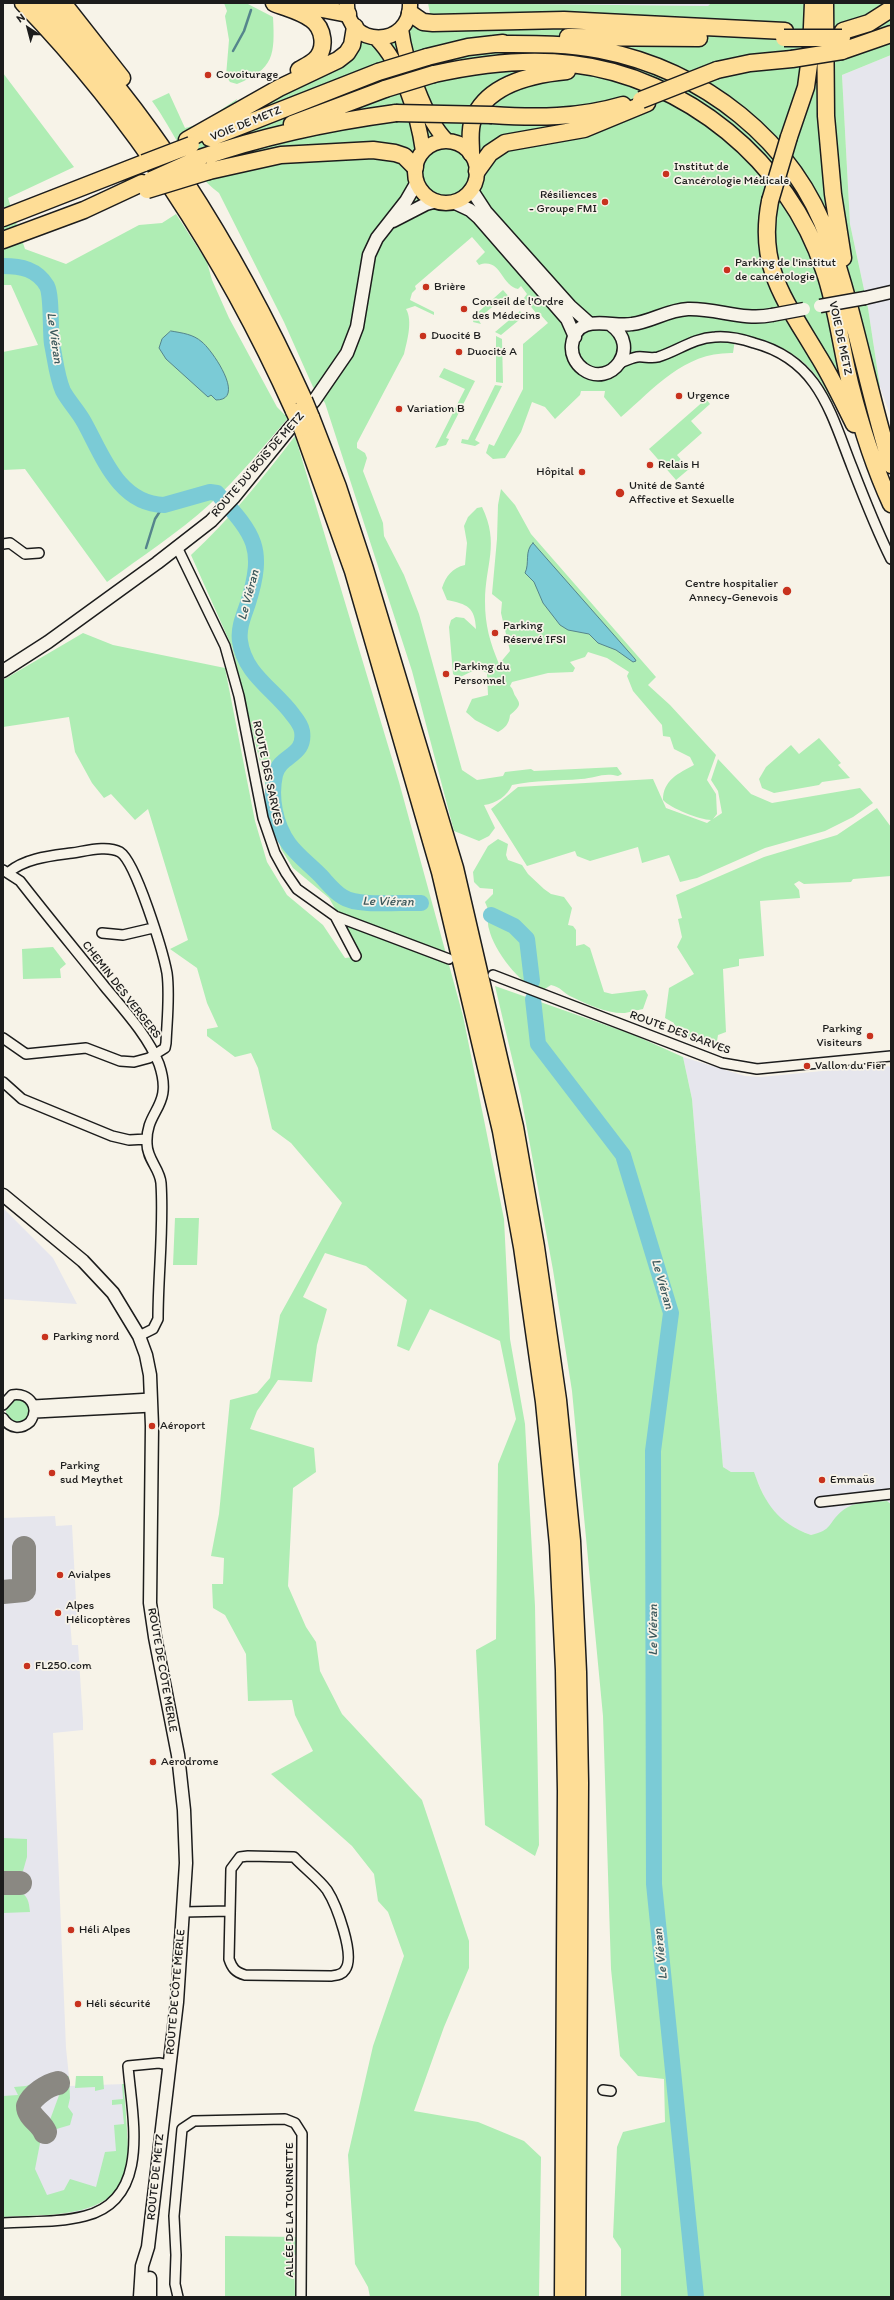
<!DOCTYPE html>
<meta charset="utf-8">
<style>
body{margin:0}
#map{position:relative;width:894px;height:2300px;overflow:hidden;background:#f7f3e8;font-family:Itim,sans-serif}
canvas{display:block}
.frame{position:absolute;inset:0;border:4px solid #1c1c1c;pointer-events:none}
.north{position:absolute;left:8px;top:8px;width:40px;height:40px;-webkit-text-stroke:3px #f7f3e8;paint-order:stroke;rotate:324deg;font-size:11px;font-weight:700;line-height:16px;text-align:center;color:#1c1c1c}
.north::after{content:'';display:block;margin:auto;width:14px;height:18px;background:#1c1c1c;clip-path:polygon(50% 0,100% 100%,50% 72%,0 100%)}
</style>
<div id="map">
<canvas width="894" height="2300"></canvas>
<div class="frame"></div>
<div class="north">N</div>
</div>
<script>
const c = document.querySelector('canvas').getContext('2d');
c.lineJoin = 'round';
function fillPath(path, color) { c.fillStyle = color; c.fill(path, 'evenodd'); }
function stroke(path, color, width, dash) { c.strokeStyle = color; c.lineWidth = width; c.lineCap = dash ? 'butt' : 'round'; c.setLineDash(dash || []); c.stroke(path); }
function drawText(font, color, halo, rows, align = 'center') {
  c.font = font + ' Itim,sans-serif'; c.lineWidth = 3.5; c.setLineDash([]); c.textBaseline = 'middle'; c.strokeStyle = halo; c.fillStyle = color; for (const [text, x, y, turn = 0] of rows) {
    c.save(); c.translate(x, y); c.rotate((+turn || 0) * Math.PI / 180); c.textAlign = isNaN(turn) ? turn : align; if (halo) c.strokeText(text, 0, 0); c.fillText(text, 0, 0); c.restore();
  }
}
fillPath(new Path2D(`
 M492,3H711L708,6L497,5Z
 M891,55V417L880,387L868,308L850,224L842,75Z
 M683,1057L745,1076L761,1077L883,1065L891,1067V1504L887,1501L836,1518L830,1528L821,1533L811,1535L798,1530L782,1520L770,1509L753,1472H731L723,1467L692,1099Z
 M3,1208L53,1258L77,1304L3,1299Z
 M55,1516L56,1526L72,1525L77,1619L70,1620L72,1645H78L83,1721V1730L53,1733L66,2048L70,2086L124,2084L128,2157L116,2190L95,2206L78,2212L3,2217V1518Z`), '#e6e6ed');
fillPath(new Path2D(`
 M224,3H246L273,17C275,55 274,69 237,84L230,82L226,76L229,40L225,16L227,11Z
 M428,3L708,6L711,3H891V55L842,75L850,224L868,308L880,387L833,403C810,357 784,344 736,333L733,353C684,352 656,387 621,417L604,397L605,391H581L580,395L555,419L545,407L532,402L521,432L505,458L493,459L486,453L489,444L494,446L523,389V344L548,323L538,312L536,313L524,298L527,294L521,286L518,289C501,286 501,257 479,265L476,261L485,252L472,237L415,286L416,289L412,293L410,300L434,312V315L415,306L406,309C413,321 407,341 404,354L357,443V448L365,453L367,458L363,471L383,523L384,536L404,575L419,614L462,770L477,780L503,776L505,772L531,769L534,771L617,767L622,774L618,776C604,772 595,778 581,779C558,781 535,780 512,785C508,795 496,804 484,805L495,828L489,836L479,841L454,831L412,671L325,403L313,387L284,322L219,193C188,170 174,131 152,101L169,93L185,128L200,124L237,99L232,115L340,51L431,19Z
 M3,73L74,167L8,198L25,249L66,264L139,225L162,223L176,214L207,262L212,280L229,318L277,407L288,418C263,447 238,478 210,504C178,533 141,557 107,582L25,469L3,470V352L38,345L11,285H3Z
 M503,290L511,299L508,301L504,297L478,319L481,324L473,322L475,315Z
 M520,311L524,316L529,312L532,316L529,319L524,316L501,335L495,332Z
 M496,336L502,339L503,383L496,382Z
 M444,368L475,381L446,438L449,439L446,445L435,448L465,389L439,377Z
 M495,385L502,386L475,440L480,443L475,446L461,443L462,439L468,440Z
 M706,399L710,404L691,421L702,433L677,455L689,469L676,480L649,449Z
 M295,436L399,782L463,1016L504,1219L510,1339L525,1424L535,1606L539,1845L535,1856L485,1825L476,1650L496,1639L498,1464L516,1419L500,1341L430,1309L409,1351L397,1346L407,1300L366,1266L325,1253L303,1297L327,1309L317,1345L312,1382L278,1380L257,1411L250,1429L314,1448L316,1472L293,1488L288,1586L306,1627L316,1642L320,1671L342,1714L422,1800L469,1941V1968L444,2027L414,2111L478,2122L524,2141L541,2157L539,2297H370L368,2287L355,2264L348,2155L373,2046L404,1956L388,1912L378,1901L374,1874L352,1846L271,1774L313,1751L295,1715L292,1700L248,1701L246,1654L225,1615L213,1608L212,1584H223L224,1558L211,1556L219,1514L230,1400L257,1393L270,1378L280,1315L342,1203L291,1143L272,1129L258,1068L251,1053L235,1057L207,1036V1029L218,1027L207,1003L197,968L170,949L188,940L148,809L135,820L111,794L104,798L92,783L75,752L69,717L3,727V680L83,633L113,645L225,668L255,821L267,862L287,895L323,925L345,958L362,956L329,898L293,868L281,849L232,647L191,555C231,518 262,479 295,436Z
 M501,489L515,505L531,534L656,677L648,685L670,705L716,755L707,780L716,794L717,814L713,819L722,813L718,791L711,780L718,759L751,794L772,803L860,788L873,803L853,817L825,831L765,848L697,878L680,882L669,855L642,863L638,847L590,861L577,856L575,851L527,866L491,809L518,787L653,779L666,808L707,823L711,820C700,820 670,808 663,800C663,780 679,773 694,765L690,757L674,749L670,737L663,736L662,725L633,691L627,676L629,672L607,658L588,652L585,657L570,662L575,668L573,672L548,673L512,682L510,686C514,690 513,693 516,697C520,704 522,705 510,715C509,724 505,728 498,732L475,720L466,712L472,699L488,695L487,673C475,666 469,674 458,678L453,674L449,627L451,620L456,617L464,618L476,629C475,607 467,604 447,600L442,588C446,576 452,568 465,565L467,543L464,526L468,517L477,508L482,507C500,544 485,565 485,601C485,626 490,642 499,664L510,651L501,613L502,602L492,594L497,539L498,505Z
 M819,738L841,763L838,765L850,778L822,782L819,785L774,793L762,788L759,779L766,767L791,745L799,754Z
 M877,808L891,827V876L853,879L851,882L804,884L799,881L794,884L799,890L800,898L760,901L764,956L739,959V966L723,969L726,1032L718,1035L716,1047L671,1033L674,1023L665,1018L669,988L694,974L677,947L682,937L678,919L682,918L676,895L764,857L837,835Z
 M498,839L508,844L506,855L508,860L522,865L528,874L544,889L551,894L564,897L572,908L568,925L573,926L576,930V946L584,944L590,948L604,992L612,994L645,990L648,995L643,1009C637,1010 631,1012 625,1013C608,1014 586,1004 572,997C563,993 561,987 551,985L540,992C520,984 494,951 489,929C486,918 492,917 485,902L493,894V889L480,888L474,882L473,872L488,846Z
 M53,947L66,964L60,969L61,978L23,979L22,949Z
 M495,986L634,1035L683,1057L692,1099L723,1467L731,1472H754C765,1504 778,1523 811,1535C833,1530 827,1524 842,1511C854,1501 872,1502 887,1501L891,1504V2297H621V2249L613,2237L617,2147L623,2132L665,2122L664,2079L638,2076L620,2056L611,1969L603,1716L572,1391L553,1270L521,1096Z
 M175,1218H199L197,1265H173Z
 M6 1411a12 12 0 1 1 24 0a12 12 0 1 1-24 0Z
 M3,1838L27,1839V1857L23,1871L11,1877H3Z
 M18,1891C28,1895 29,1902 30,1912L3,1913V1892Z
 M52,2076C47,2091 11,2096 26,2117C31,2123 37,2127 42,2133L35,2169L47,2195L64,2190L70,2179L96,2187L105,2152L116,2151L114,2125L124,2124L122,2104L112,2105V2100L123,2099L122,2084H124C125,2108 128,2133 128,2157C126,2221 48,2214 3,2217V2096L18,2095L14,2087L26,2086Z
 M69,2076L70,2098L68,2107L73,2114L70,2125L50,2131L47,2128L65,2079Z
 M76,2076H103L104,2089L95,2091V2087L75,2088Z
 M225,2236L297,2237L298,2255H294L295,2296L225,2297Z`), '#afedb4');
const water = new Path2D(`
 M171,331C182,333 193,334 202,342C212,350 247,400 216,400L211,395L208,397L166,359L159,348L162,339Z
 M533,543L635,659L636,661L633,662L616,650L598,643L589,634L568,630L560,625L543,603L534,582L525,573C530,563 524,551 533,543Z`);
fillPath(water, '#7bcbd6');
stroke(water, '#55858c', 1);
stroke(new Path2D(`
 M233,51L244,31L251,10
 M146,548L155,519L164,505`), '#55858c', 2.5);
stroke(new Path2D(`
 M3,266C21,266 37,269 47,286C52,296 50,331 52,344C55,358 57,378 63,391C69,402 78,411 84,422C102,454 118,504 164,505L210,492L217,493C253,534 266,546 248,603C244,615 238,628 240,641C244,674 275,690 293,715C297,720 301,725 302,731C306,757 280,754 275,775C270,797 275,825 289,844C297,855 309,864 319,874C326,881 334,892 343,897C358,907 401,902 421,903
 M491,915L514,926L527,939L532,981
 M533,999L538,1044L623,1155L671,1313L653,1451L654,1884L696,2297`), '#7bcbd6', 16);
stroke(new Path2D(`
 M3,1592L24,1590V1548
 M3,1883H20
 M45,2132C41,2122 28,2117 28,2106C32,2095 48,2085 58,2083`), '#8a8882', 24);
const street = new Path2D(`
 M620,363C625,361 631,358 637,357C644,356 650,359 658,357C678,351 693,338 715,337C727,336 742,339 754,343C818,360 830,411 852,467C864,498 876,529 891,559
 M3,544L10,543L25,554L39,553
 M177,547L225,646L239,696L263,818L275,853L286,873L297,889L335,916L449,959
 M3,870L20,881C48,917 77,952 105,987C124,1010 148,1036 159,1064C174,1108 145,1109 147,1144C147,1159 160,1169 161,1183C164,1228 158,1274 158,1319L153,1329L139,1336
 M335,916L356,956
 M102,933L123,935L153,928
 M493,975L722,1063L757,1069L891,1056
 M3,1038L26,1054L86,1048L120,1061L134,1062L149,1058L165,1048L166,1043C167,1020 170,995 167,973C163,952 136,862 120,852C107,845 86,851 72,853C50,856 26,858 9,872
 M3,1082L22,1099L112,1136L129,1140L147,1139
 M3,1405L12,1395C30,1392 40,1408 30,1422C21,1430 10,1429 3,1418
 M34,1405L151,1398
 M35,1413L152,1407
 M820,1502L891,1494
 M248,1856L294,1857C304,1868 318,1878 327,1890C336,1904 356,1956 345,1970C342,1975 337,1975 331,1976L245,1975C235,1972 232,1968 229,1959L231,1869L240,1857Z
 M183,1912L230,1911
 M603,2090L611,2091
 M3,2223C29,2221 59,2223 85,2216C152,2199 132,2117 128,2066L159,2063L169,2065
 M178,2297L175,2284L176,2255L174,2216L182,2129L194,2121L285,2119L295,2123L302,2134L301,2297`);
const secondary = new Path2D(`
 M471,189L486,212L570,306L589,323
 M453,202L470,210L479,218L567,319L575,337
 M393,221L426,204L437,201
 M865,298L891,292
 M611,325C642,347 611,389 583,369C575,363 571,354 572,345C576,311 612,328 632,324C651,322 667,310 688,309C717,308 743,321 772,315
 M3,671L48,642L157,563L211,521L234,497L290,428L314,401L347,353L357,327L369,255L377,238L406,201L417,182
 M3,1195L83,1261L113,1293L139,1336L146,1355L150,1375L152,1426L150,1603L155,1637L178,1755L184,1810L186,1863L177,2002L148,2247L142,2266L140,2297
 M150,2297V2278`);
const primary = new Path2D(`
 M347,3C345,49 412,49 410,3
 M401,29C405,60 425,120 447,141
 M376,38C402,64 418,115 423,151
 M415 172a31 31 0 1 1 62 0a31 31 0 1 1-62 0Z`);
const highway = new Path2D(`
 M23,3C138,122 226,260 294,411
 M43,3C155,117 238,255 304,400
 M63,3L122,78
 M274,3C286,8 300,11 311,19C324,28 327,49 315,60C311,64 304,67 299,70
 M291,3L348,14
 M825,3L826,116L833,194L843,258
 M410,13L423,22L433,23L564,20L785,31
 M843,31L869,23L891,9
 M568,37L699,38
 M493,44C529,44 565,43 600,50C703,70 794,140 829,240C855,314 868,391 891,465
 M842,51L891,34
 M427,57L468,47L503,43
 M717,70L750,63L792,59
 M434,74C479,64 526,58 572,64C685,77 789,162 824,270C837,307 841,348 851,387C861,426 874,467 891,504
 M492,115C536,118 579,118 623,105
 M292,124L385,89
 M789,137L806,87L811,50L813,3
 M210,138L378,72
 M187,140L279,88L338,60L347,53L352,45L355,27
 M471,153C471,142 469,130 473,120C487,84 534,74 567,71
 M200,158C263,136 329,122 396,113
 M209,171L281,155L373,150L395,153L404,156L415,167
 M477,171L490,153L505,143L584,129L647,103
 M770,201C757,267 785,300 817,354C831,376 842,400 854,424
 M3,218L144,163
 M3,240L84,210L142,183
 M311,417L338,487L365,569L455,868L515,1127L536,1247L558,1400L572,1541L578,1672L580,1783L577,2297
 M302,428L353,571L440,872L501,1131L522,1247L544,1402L558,1545L564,1670L566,1791L563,2297`);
stroke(street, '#1c1c1c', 12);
stroke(secondary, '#1c1c1c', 15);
stroke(primary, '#1c1c1c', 17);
stroke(highway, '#1c1c1c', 19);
stroke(street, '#f7f3e8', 9);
stroke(secondary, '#f7f3e8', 12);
stroke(primary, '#fedd96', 14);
stroke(highway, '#fedd96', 16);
const secondaryBridge = new Path2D(`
 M820,306L865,298
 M772,315L804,309`);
const highwayBridge = new Path2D(`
 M784,38H842
 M792,59L842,51
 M378,72L427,57
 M385,89L434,74
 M641,100L717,70
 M396,113L492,115
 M144,163L191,145
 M151,180L200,158
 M147,190L209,171
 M770,201L789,137
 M304,400L311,417
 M294,411L302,428`);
stroke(secondaryBridge, '#1c1c1c', 15, []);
stroke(highwayBridge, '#1c1c1c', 19, []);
stroke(secondaryBridge, '#f7f3e8', 12);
stroke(highwayBridge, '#fedd96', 16);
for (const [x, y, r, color] of [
 [208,75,4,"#c8321e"],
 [666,174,4,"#c8321e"],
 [605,202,4,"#c8321e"],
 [727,270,4,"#c8321e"],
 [426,287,4,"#c8321e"],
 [464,309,4,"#c8321e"],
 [423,336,4,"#c8321e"],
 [459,352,4,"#c8321e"],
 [679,396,4,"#c8321e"],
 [399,409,4,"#c8321e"],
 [650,465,4,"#c8321e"],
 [582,472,4,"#c8321e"],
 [620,493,5,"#c8321e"],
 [787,591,5,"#c8321e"],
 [495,633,4,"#c8321e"],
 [446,674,4,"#c8321e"],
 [870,1036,4,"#c8321e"],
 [807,1066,4,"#c8321e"],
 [45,1337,4,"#c8321e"],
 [152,1426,4,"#c8321e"],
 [52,1473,4,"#c8321e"],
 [822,1480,4,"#c8321e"],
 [60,1575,4,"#c8321e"],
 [58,1613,4,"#c8321e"],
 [27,1666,4,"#c8321e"],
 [153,1762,4,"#c8321e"],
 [71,1930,4,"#c8321e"],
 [78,2004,4,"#c8321e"]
]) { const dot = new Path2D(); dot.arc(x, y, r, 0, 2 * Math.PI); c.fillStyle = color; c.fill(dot); stroke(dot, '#f7f3e8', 1.5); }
drawText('12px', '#1c1c1c', '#f7f3e8', [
 ["Covoiturage",216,75],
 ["Institut de",674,167],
 ["Cancérologie Médicale",674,181],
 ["Résiliences",597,195,"right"],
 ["- Groupe FMI",597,209,"right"],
 ["Parking de l'institut",735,263],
 ["de cancérologie",735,277],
 ["Brière",434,287],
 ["Conseil de l'Ordre",472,302],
 ["des Médecins",472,316],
 ["Duocité B",431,336],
 ["Duocité A",467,352],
 ["Urgence",687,396],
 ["Variation B",407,409],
 ["Relais H",658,465],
 ["Hôpital",574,472,"right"],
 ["Unité de Santé",629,486],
 ["Affective et Sexuelle",629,500],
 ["Centre hospitalier",778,584,"right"],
 ["Annecy-Genevois",778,598,"right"],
 ["Parking",503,626],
 ["Réservé IFSI",503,640],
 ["Parking du",454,667],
 ["Personnel",454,681],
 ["Parking",862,1029,"right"],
 ["Visiteurs",862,1043,"right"],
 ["Vallon du Fier",815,1066],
 ["Parking nord",53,1337],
 ["Aéroport",160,1426],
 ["Parking",60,1466],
 ["sud Meythet",60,1480],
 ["Emmaüs",830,1480],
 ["Avialpes",68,1575],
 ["Alpes",66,1606],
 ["Hélicoptères",66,1620],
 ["FL250.com",35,1666],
 ["Aerodrome",161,1762],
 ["Héli Alpes",79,1930],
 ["Héli sécurité",86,2004]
], 'left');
drawText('12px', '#1c1c1c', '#f7f3e8', [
 ["VOIE DE METZ",246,124,-22],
 ["VOIE DE METZ",840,338,78],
 ["ROUTE DU BOIS DE METZ",258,465,-49],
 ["ROUTE DES SARVES",267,773,78],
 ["CHEMIN DES VERGERS",121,990,52],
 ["ROUTE DES SARVES",680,1033,20],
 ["ROUTE DE CÔTE MERLE",162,1670,80],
 ["ROUTE DE CÔTE MERLE",176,1992,-85],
 ["ROUTE DE METZ",156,2177,-84],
 ["ALLÉE DE LA TOURNETTE",290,2210,-90]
]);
drawText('italic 13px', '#3d595d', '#f7f3e8', [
 ["Le Viéran",54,338,82],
 ["Le Viéran",249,595,-75],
 ["Le Viéran",388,902,1],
 ["Le Viéran",662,1284,74],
 ["Le Viéran",654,1630,-90],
 ["Le Viéran",661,1954,-96]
]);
</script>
